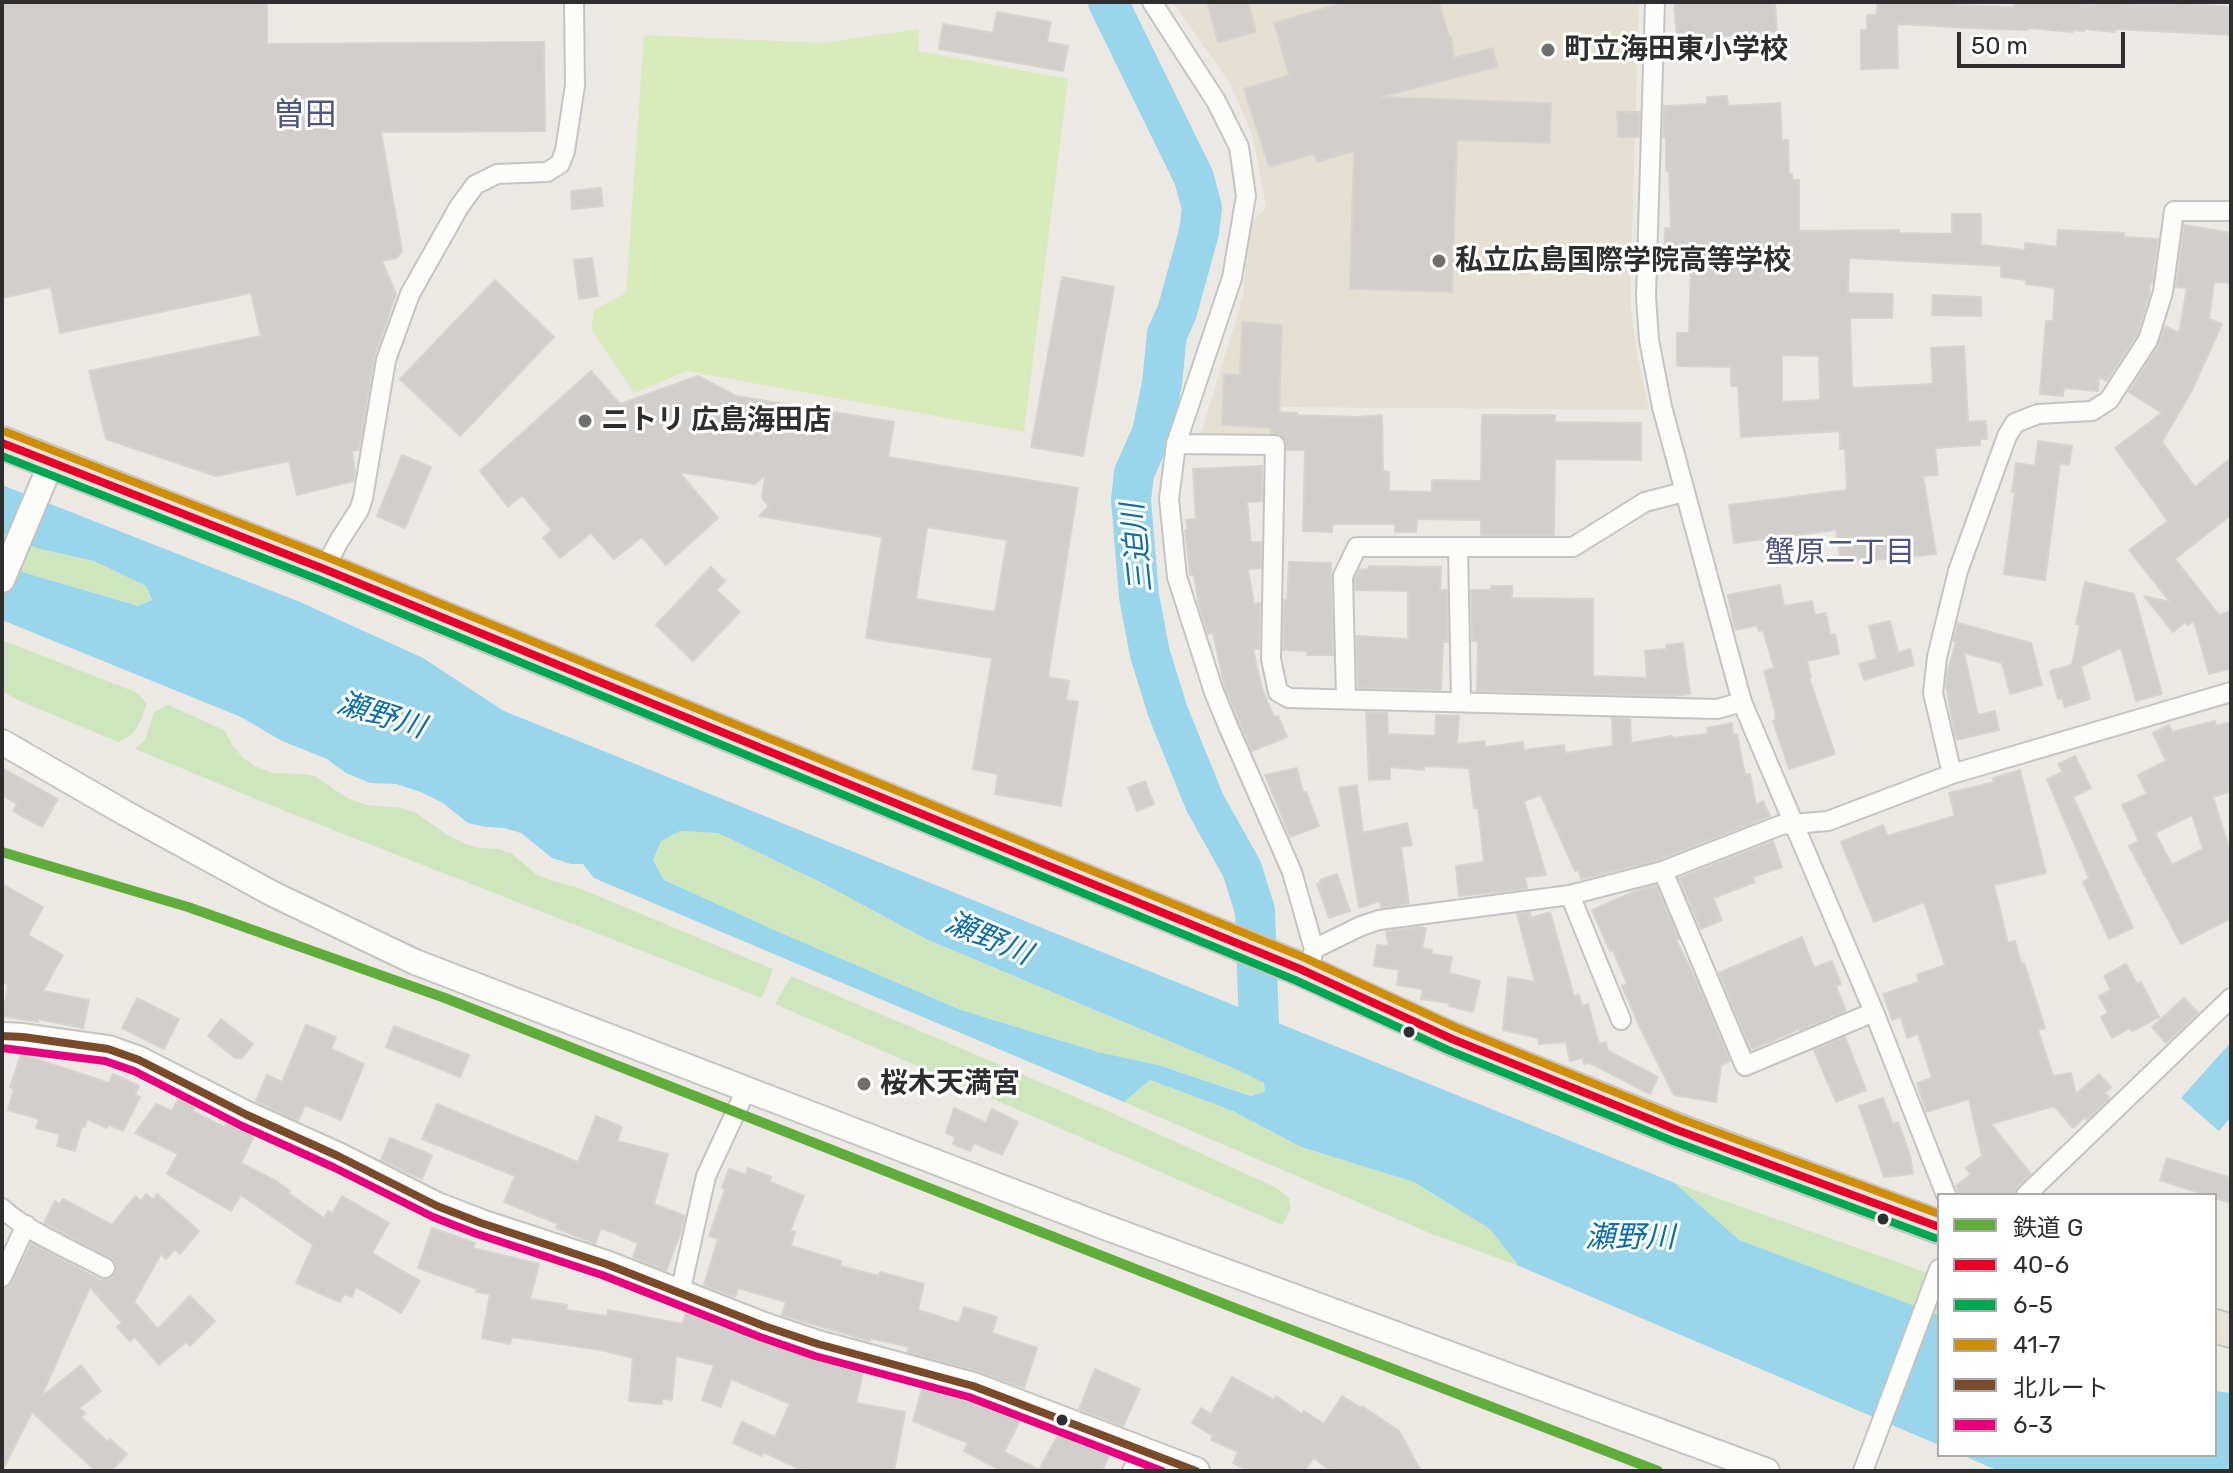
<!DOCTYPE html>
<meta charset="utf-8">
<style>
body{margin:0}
#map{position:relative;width:2233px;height:1473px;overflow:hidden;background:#ece8e4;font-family:Rubik,"Noto Sans JP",sans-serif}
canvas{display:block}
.frame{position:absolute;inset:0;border:4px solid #2e2e2e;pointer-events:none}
.legend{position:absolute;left:1937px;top:1193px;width:280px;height:264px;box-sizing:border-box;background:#fff;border:2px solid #ababab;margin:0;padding:10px 14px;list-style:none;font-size:24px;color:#2e2e2e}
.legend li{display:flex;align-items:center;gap:16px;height:40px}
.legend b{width:40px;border:2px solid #ababab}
.scale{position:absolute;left:1957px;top:32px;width:168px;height:36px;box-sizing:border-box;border:4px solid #2e2e2e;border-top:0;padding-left:10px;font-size:24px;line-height:28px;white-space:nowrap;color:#2e2e2e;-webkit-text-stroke:6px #fff;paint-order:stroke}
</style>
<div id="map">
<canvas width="2233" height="1473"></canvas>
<div class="frame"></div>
<ul class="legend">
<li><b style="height:10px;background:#60ad3b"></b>鉄道 G</li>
<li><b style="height:10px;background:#e4002b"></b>40-6</li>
<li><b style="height:10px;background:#00a651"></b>6-5</li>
<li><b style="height:10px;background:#cf8e09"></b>41-7</li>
<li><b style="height:10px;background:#7a4b2a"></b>北ルート</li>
<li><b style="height:10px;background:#e5007d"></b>6-3</li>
</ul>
<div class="scale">50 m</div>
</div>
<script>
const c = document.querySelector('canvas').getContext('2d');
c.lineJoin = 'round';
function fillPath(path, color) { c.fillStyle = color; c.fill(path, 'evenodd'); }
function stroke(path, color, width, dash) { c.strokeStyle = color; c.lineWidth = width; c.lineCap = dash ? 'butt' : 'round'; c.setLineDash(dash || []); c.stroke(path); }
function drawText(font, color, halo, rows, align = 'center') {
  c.font = font + ' Rubik,"Noto Sans JP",sans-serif'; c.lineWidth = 6; c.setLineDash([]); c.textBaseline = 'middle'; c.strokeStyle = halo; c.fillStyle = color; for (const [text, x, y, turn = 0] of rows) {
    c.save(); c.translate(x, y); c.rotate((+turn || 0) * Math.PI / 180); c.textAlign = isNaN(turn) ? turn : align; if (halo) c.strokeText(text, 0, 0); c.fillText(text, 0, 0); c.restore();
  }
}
fillPath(new Path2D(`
 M1173,2H1639L1630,299L1636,349L1649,410L1282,407L1280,437L1201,433L1243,297L1250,225L1266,207L1253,137L1231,85Z`), '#e6e0d3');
fillPath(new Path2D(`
 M2,533L36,548L94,561L146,586L152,601L138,606L2,566Z
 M2,640L138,693L147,704C140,721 137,736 118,742L20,701L2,691Z
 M168,705L224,730L231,743L243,758L255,766L272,773L303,774L315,776L347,798L366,805L402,808L416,813L446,834L465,844L480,848L498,849L512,854L536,874L550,880L579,888L773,969L762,998L285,811L135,749L145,740L154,712Z
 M680,831L718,833L822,883L926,939L1238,1070L1264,1083L1265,1092L1252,1096L1158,1065L1098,1052L961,1010L781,933L664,880L653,860L661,841Z
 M791,976L1101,1108L1277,1188L1289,1198L1291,1208L1282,1225L775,1004Z
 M1150,1080L1233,1111L1301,1147L1414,1182L1490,1229L1519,1266L1432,1234L1124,1102Z
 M1675,1183L1939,1277V1315L1739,1240Z`), '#cee6be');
fillPath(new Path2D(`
 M919,29L918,51L1068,79L1024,432L687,371L634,393L591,329L595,309L626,293L644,35L823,43Z`), '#d9eabb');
fillPath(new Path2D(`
 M2,485L300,602L423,658L504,711L1675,1183L1739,1240L1939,1315V1445L1519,1266L1490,1229L1414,1182L1301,1147L1233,1111L1150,1080L1124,1102L594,878L583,864H571L552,858L521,833L504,828L486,827L468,823L443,803L421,792L396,784L370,783L346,773L327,759L282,741L241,717L2,620V566L138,606L152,600L146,586L94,561L36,548L2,533ZM680,831L718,833L822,883L926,939L1238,1070L1264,1083L1265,1092L1251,1096L1158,1065L1098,1052L961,1010L781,933L664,880L653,860L661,841Z
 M2231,1042V1117L2219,1131L2181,1098Z
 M2215,1391L2231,1393V1471H1999L1962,1455H2215Z`), '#99d6ec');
stroke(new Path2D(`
 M1108,2L1194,178L1202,208L1199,232L1177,312L1167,334L1162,383L1152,433L1134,473L1131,500L1139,596L1150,654L1168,712L1205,803L1242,869L1255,911L1260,1054`), '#99d6ec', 40);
const building = new Path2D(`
 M2,2H267V44L544,42L545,131L381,132L402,251L397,258L382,261L396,294L374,358L359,450L352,451L355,472L354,481L297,495L289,461L216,476L106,439L89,371L261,336L251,293L60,333L51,287L2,298Z
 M1207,2H1248L1256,32L1218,42Z
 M1346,2H1439L1449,36H1451L1454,58L1493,48L1497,67L1380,97L1551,103L1550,143L1457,140L1452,292L1350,289L1354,151L1317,162L1314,154L1269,167L1244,89L1289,75L1274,23Z
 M1674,2H1775L1777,32L1677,40Z
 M1878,2H1954V5L2014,7V3L2063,2L2093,5V2L2149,5H2175V3L2231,7V35L2115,29V32L2084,29V31L2073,30V32L2028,28V30L1992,29L1897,24L1898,68L1861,69V30H1867V15H1876Z
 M997,12L1051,22L1047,42L1068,46L1063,71L939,49L943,24L993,33Z
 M1727,96L1728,106L1780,103L1782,140H1788L1789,174H1792V180H1799V231L1899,230V233L1952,234V214H1981V245L2025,250V243L2057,247L2058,230L2124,233V237L2158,239L2152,283H2150L2149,297L2137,335L2107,381L2099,377L2098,391L2064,388L2063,396L2040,394L2046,321H2053L2055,288L2026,284V280L2001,277V266L1849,258L1848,293L1893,294L1892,318H1850L1852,388L1933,384L1931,348L1964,346L1968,422L1986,421L1987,439H1980V445L1935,448L1938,475L1923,476L1936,554L1841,563L1836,530L1734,543L1729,505L1847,490L1845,449H1840V431L1741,437L1738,386H1731V367L1677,366V333H1689L1691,262L1664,261L1665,228H1671L1669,171H1666V137H1663L1664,106L1707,104V97ZM1782,355L1819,356L1820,400L1782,402Z
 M1617,112H1640L1639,137H1618Z
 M601,188L603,206L572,209L571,191Z
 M2184,225L2231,233V283L2214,282L2209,319L2222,324L2192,390L2162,442L2195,487L2231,458V515L2175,559L2219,615L2231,611V668L2209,674L2194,621L2188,625L2185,622L2173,632L2144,596L2170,602L2129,550L2168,521L2115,448L2162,413L2129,392L2158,346L2165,326L2179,333L2187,288L2176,287Z
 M592,258L598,296L579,299L574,260Z
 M1062,277L1114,287L1083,456L1031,447Z
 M495,280L554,337L460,436L400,379Z
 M1933,295L1981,297V316L1932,315Z
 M1242,322L1282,325L1279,412L1297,413V415L1357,417L1382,415L1383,471L1389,472V491L1432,492V480L1481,481L1482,415H1555V422L1641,423V460L1555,459L1554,535H1481V520L1417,519L1416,532H1395V524H1332V532L1303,531L1305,450H1287L1285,439L1280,434L1271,433V428L1222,425L1224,374L1240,375Z
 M591,371L620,404L698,376L736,396L894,422L888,457L1078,488L1048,677L1069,681L1066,700L1078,702L1061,806L995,794L998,774L973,769L992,658L866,638L882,537L759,516L769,506L762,498L765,475L755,484L679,472L718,518L666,565L642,537L614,559L591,533L560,558L543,538L552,530L522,495L508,507L480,471ZM927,527L1007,540L995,612L916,599Z
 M2038,441L2072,446L2069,465L2060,463L2045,580L2004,574L2015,492H2012L2016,463L2035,466Z
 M402,455L431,467L405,528L377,516Z
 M1262,466V501L1247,502L1251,542H1261V568L1248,569L1254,604L1260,603L1259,649H1253L1262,689L1274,717L1278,716L1287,737L1252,751L1225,688L1213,633L1208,634L1199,606L1194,575H1190L1185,530H1188L1186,520L1196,519L1193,469Z
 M1289,562L1331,563L1333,655H1307V651L1283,650L1284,600H1287Z
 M1369,566L1441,567L1440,590H1447L1448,642H1443L1441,690L1358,688L1356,636L1408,639V591L1355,590V579L1359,570L1369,569Z
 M711,567L725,581L716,590L740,612L693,661L656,625Z
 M2085,582L2134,594L2162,694L2136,701L2121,648L2081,666L2090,699L2065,707L2062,698L2058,699L2050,671L2072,665L2080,625L2076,624Z
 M1780,585L1784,606L1812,601L1815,615L1826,613L1830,635L1835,634L1839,654L1807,661L1811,677L1809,678L1835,754L1789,769L1773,721L1776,720L1775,716L1776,715L1764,671L1774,668L1763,630L1759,631L1757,625L1735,630L1728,595Z
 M1491,586H1512V598L1593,599V676L1647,678L1645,651L1666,649V645L1683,643L1690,694L1672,696L1477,691L1478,641H1472L1471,590H1491Z
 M1890,621L1898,653L1910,649L1914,665L1864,680L1859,664L1877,659L1869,626Z
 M1958,623L2031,643L2042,685L2010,694L2002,663L1964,653L1978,715L1995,711L1999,730L1956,740L1946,686L1947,673L1956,642L1953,641Z
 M1366,712L1387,713L1388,734L1435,736L1436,715L1459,716L1457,744L1485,741V747L1523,742L1524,750L1564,745L1565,753L1613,746L1612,718L1630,719L1631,743L1672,736L1673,738L1708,734L1707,728L1732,723L1733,735L1737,734L1745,775L1750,774L1756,805L1763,801L1770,816L1659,860L1581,879L1579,870L1575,871L1541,795L1524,801L1546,875L1525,877L1527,889L1459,896L1456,866L1484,862L1478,808H1474L1469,768L1424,766V770L1390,767V779L1369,780Z
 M2215,721L2216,726L2231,722V791L2213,797L2231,854V918L2181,944L2129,846L2139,841L2122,805L2147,794L2138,775L2166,761L2153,733L2169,725L2172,732ZM2192,815L2203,849L2172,865L2155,833Z
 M2075,756L2091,788L2073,797L2133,928L2109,939L2083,882L2089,878L2047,779L2063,772L2058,764Z
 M2,768L58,799L42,827L13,811L17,804L2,795Z
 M1297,768L1303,793L1306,792L1319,826L1290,837L1265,775Z
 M2020,770L2046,873L1994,885L2008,943L2015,941L2021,964L2024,963L2036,1000L2045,1028L2038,1030L2053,1076L2071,1073L2076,1094L2099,1074L2111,1087L2105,1093L2110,1098L2087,1120L2085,1117L2073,1128L2054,1106L1991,1124L2031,1174L2018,1186L2014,1195H1958L1956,1186L1971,1174L1966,1168L1982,1156L1969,1099L1926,1112L1917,1083L1932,1078L1918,1034L1907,1038L1901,1017L1892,1020L1883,994L1919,982L1917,975L1945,965L1924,902L1874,922L1841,842L1883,825L1887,836L1955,816L1949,793L1994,782L1993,778Z
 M1145,781L1154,804L1137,811L1128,788Z
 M1357,785L1363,833L1407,823L1412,845L1401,847L1409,904L1381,908L1380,901L1359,908L1339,788Z
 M1773,841L1782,867L1753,877L1755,882L1713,898L1722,920L1701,929L1679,878Z
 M1337,874L1350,911L1329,918L1317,884L1321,883L1320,880Z
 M2,884L43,907L28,935L63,955L43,991L89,1000L83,1028L38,1019V1022L3,1016L8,984L2,983Z
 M1656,885L1679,939L1676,940L1697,982L1730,1061L1721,1065L1716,1102L1674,1095L1639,1025L1622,986L1627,984L1613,950L1610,951L1592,910L1638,890Z
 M1530,912L1531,918L1550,912L1574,996L1579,995L1582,1006L1588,1004L1599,1044L1606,1042L1608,1051L1658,1077L1650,1094L1590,1063L1584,1064L1583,1058L1570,1061L1566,1042L1539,1044L1538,1038L1503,1030L1508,977L1535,982L1517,914Z
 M1419,927L1426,928L1422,948L1432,950L1431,954L1452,957L1449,973L1480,981L1473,1012L1449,1006L1450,1003L1421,999L1423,989L1397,985L1399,970L1374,966L1377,945L1389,946L1386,931Z
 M1802,937L1814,968L1832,961L1841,984L1836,986L1846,1011L1800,1030L1799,1029L1751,1050L1719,973Z
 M2126,964L2137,984L2141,982L2159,1017L2132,1031L2130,1028L2112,1038L2101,1017L2108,1013L2099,996L2111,990L2104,976Z
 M137,998L179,1019L164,1049L122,1028Z
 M2184,998L2198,1013L2166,1043L2152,1027Z
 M221,1019L253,1044L242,1058H235L208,1036Z
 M306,1025L336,1037L331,1049L364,1064L341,1120L305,1105L298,1121L256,1101L267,1075L282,1082Z
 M394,1026L469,1055L460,1077L386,1047Z
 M1845,1037L1866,1090L1836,1102L1814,1050Z
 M21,1054L109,1083L113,1074L139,1086L135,1095L140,1097L123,1131L109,1125L107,1128L87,1119L85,1127L82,1126L75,1151L57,1146L60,1134L36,1128L39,1119L8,1110L14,1089L10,1087Z
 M179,1098L195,1107L193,1111L224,1127L227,1123L254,1136L241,1163L276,1181L290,1191L288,1193L324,1218L328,1211L333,1213L342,1196L389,1223L372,1253L420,1281L401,1313L356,1287L352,1297L344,1294L340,1302L296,1283L313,1245L241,1195L231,1211L167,1174L178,1154L135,1133L156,1104L172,1111Z
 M1883,1098L1893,1124L1898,1122L1910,1155L1913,1174L1884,1177L1883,1174L1859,1106Z
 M437,1104L578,1162L596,1116L622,1127L617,1141L668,1154L654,1204L685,1216L681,1232L666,1271L633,1257L638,1243L601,1228L595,1244L556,1228L558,1224L504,1202L515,1176L422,1139Z
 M954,1108L986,1123L992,1109L1018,1122L1002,1155L974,1143L970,1151L953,1144L955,1137L946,1133Z
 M390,1138L432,1155L422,1179L381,1160Z
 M2167,1158L2231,1178V1203L2215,1198V1195H2206L2160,1180Z
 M748,1168L771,1177L770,1182L804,1196L790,1231L795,1232L791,1246L841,1261L840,1266L879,1276L880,1272L924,1284L918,1310L959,1323L964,1307L997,1317L992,1333L1037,1348L1024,1388L977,1371L907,1352L909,1347L870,1338V1341L782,1315L786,1302L738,1288L735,1297L704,1285L718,1239L709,1236L725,1189L722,1188L729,1169L746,1175Z
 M146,1194L154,1200L157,1194L199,1231L180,1254L175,1249L166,1259L161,1254L134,1302L158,1329L190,1296L215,1321L190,1346L186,1342L159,1365L135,1337L130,1341L117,1327L122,1323L90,1287L41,1397L81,1365L101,1391L79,1408L85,1413L81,1417L108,1442L110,1439L127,1454L111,1471H96L32,1412L2,1471V1289L8,1287L12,1283L31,1243L99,1279L106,1280L112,1278L117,1268L115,1262L111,1258L44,1223L55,1201L60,1204L63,1199L112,1225L135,1196L141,1201Z
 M432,1228L475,1243L473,1248L539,1264L530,1299L567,1305L566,1310L607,1316L608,1310L683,1324L686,1312L759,1341L863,1373L856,1403L905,1412L894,1471H804L763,1452L762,1456L733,1443L742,1422L775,1437L790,1404L731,1379L721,1407L702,1400L714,1365L676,1356L672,1400L662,1399V1404L629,1401L633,1358L601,1350L512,1337L510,1344L482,1338L490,1294L476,1292L477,1289L418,1268Z
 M1095,1369L1140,1389L1123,1426L1079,1409Z
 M1232,1377L1274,1400L1276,1396L1302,1414L1304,1411L1324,1424L1342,1396L1361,1408L1362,1406L1399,1431L1421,1471H1331L1314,1458L1304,1471H1250L1233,1463L1238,1452L1211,1440L1213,1436L1192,1423L1201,1408L1211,1414Z
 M922,1389L968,1401L1020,1421L1004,1452L1039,1470L1058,1435L1109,1455L1102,1471H1002L964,1451L968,1443L913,1421Z`);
fillPath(building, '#d1cecb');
stroke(building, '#d7d4d0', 2);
const minor = new Path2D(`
 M1152,2L1216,101L1239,147L1246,196L1232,278L1176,444L1169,499L1177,577L1214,692L1228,726L1292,872L1314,949L1308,973
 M1655,2L1646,296L1649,340L1662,407L1742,702L1874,1012L1946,1195
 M1176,444L1275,445L1271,659L1278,692L1289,698L1717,709L1742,702
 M1458,547L1461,701
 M324,569L339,541L359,510L363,498L386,360L410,294L459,207L475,185L497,174L547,172L560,164L565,151L575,85L574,2
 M1346,699L1343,576L1357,547H1573L1645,502L1684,492
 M1952,774L1933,693L1937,657L1958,571L2007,436L2015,423L2038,414L2092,411L2109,400L2148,340L2163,292L2174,211H2231
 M1663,871L1745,1066L1874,1012
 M1570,895L1621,1020
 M1314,949L1361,926L1379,920L1570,895L1636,878L1663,871L1781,825L1828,821L1952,774L2231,692
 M2026,1195L2231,998
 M2,1208C24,1230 76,1252 105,1268
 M2,1277L26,1225
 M680,1293L706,1176L747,1088
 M1132,1471L1142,1451
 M1863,1471L1939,1269`);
const tertiary = new Path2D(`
 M2,580L52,461
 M2,742L125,813L273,894L415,962L1105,1227L1767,1471`);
const secondary = new Path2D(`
 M2,1036L23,1037L108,1049L139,1060L247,1115L338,1156L437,1206L481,1223L606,1264L764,1326L818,1344L973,1386L1196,1471`);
const trunk = new Path2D(`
 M2,443L324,569L1300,969L1452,1039L1677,1130L1939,1227
 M2215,1326L2231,1331`);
stroke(minor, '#c5c4c5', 22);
stroke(tertiary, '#c5c4c5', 28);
stroke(secondary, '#c5c4c5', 30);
stroke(trunk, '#c6c5c4', 36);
stroke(minor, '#fcfcfb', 18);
stroke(tertiary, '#fcfcfb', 24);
stroke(secondary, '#fcfcfb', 26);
stroke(trunk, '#e9e2d6', 32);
stroke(new Path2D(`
 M2,443L324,569L1300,969L1452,1039L1677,1130L1939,1227`), '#e4002b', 8);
stroke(new Path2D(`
 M2,456L320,580L1295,980L1448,1050L1673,1141L1935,1238`), '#00a651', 8);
stroke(new Path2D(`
 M6,432L329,558L1305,958L1457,1028L1681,1119L1939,1214`), '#cf8e09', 8);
stroke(new Path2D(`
 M2,1036L23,1037L108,1049L139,1060L247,1115L338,1156L437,1206L481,1223L606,1264L764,1326L818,1344L973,1386L1196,1471`), '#7a4b2a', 8);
stroke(new Path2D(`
 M2,1048L105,1061L134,1071L242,1126L333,1167L433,1217L477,1234L602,1275L760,1337L815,1356L969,1397L1162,1471`), '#e5007d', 8);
stroke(new Path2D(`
 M2,852L188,907L445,998L1232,1307L1658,1471`), '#60ad3b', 10);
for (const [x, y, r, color] of [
 [1548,50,8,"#706f6e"],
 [1439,261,8,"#706f6e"],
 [585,421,8,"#706f6e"],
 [1409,1032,7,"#2e2e2e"],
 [864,1084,8,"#706f6e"],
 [1883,1219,7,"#2e2e2e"],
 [1062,1420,7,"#2e2e2e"]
]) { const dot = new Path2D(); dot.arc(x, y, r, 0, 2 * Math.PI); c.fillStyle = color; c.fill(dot); stroke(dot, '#fff', 3); }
drawText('bold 28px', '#2e2e2e', '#fff', [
 ["町立海田東小学校",1564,50],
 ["私立広島国際学院高等学校",1455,261],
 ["ニトリ 広島海田店",601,421],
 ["桜木天満宮",880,1084]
], 'left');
drawText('italic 30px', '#0d6fa3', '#fff', [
 ["三迫川",1138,548,-96],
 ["瀬野川",381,716,17],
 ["瀬野川",988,939,23],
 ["瀬野川",1630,1238]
]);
drawText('30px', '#4d5680', '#fff', [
 ["蟹原二丁目",1840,553]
]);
drawText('32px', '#4d5680', '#fff', [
 ["曽田",305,116]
]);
</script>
